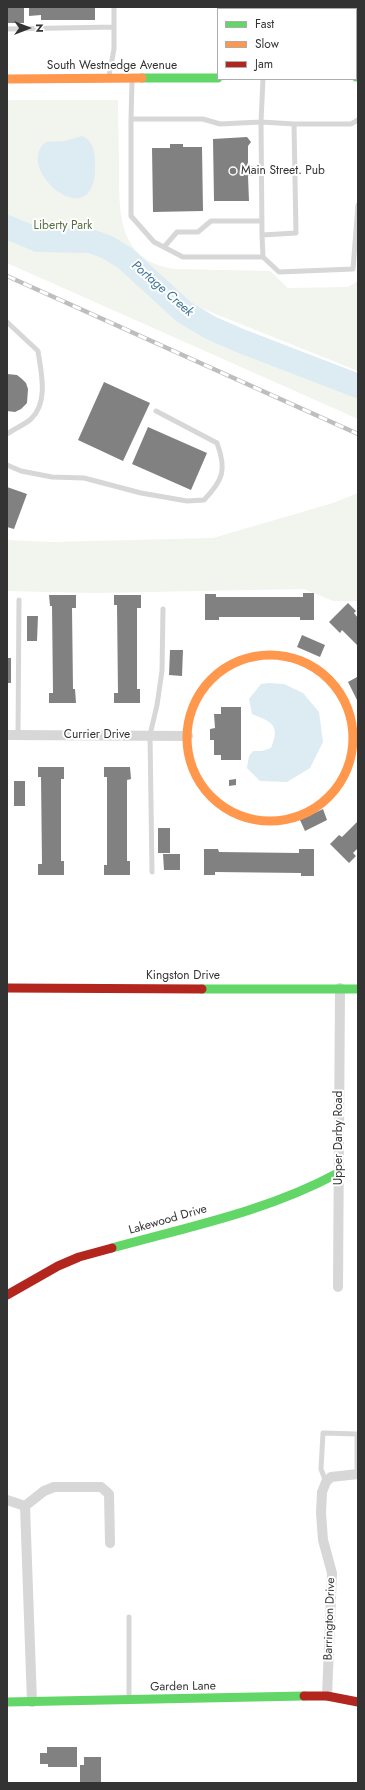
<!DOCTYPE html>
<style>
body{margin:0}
#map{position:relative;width:365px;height:1790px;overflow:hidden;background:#fff;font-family:Jost,sans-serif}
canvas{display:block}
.frame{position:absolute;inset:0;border:8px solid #333;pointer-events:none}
.legend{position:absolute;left:217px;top:8px;width:140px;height:72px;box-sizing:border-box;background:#fff;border:1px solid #adadad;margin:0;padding:5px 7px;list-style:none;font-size:12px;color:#333}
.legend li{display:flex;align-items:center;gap:8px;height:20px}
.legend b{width:20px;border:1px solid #adadad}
.north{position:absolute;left:8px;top:8px;width:40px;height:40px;-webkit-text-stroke:3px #fff;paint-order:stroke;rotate:90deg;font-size:11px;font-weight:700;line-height:16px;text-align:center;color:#333}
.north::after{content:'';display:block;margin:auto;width:14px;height:18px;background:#333;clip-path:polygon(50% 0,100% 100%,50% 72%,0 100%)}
</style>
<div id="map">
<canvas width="365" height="1790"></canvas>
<div class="frame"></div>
<ul class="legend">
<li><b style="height:5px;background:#63d668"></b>Fast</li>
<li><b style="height:5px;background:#ff974d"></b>Slow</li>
<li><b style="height:5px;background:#b3261e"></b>Jam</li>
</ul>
<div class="north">N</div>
</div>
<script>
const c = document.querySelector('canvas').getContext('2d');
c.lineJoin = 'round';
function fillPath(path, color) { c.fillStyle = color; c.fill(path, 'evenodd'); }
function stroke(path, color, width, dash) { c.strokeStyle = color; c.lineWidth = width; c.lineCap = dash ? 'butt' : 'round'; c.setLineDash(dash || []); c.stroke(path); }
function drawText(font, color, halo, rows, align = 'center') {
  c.font = font + ' Jost,sans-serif'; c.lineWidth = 4; c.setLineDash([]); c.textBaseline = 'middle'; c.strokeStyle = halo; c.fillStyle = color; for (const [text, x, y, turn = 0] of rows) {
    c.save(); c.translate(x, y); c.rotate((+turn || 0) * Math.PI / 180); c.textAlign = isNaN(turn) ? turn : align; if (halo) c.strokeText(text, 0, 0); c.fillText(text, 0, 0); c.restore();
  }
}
fillPath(new Path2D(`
 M7,100H118C118,124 119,147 119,171C119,216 119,261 175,269L270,271L288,288L348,287L358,281V371L198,307L154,278L120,247V263L161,301L184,320L209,334L231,344L358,393V419L7,263Z
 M358,493V601H333L304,589L96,593L7,591V540L51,542L213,538L333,503Z`), '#f1f5ed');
fillPath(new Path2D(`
 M82,136C92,140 95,151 95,161C99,243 11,168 46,142L65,141Z
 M269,683L284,684L303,693L319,712L323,742L310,768L287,782L260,781L247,768L249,756L253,751H262L271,748C281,724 271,722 252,714L249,699L261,684Z`), '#ddebf3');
stroke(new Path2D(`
 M7,227L38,240L90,241L107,247L125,258L184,312L211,328L241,341L358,386`), '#ddebf3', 24);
fillPath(new Path2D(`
 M7,7H24V23H7Z
 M29,7H95V20H41V15L29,16Z
 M352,7H358V34H356V9H352Z
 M247,137L251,142L248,146V166H253V176H248L249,201H214L213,139Z
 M170,144H183V147H202L203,211L153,212L152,148H170Z
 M7,374L17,375L22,379L26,383L28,389L27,403L21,409L15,412L7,411Z
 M104,382L150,403L123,461L78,440Z
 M148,427L207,453L191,490L132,464Z
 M7,487L27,494L14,529L7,527Z
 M303,593H314V620H300V617H219V620H205V594H216V597H303Z
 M49,595H76V608H72L73,689H75L76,703H49V693H53L52,606H50Z
 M114,595H141V608H137V689H140V703H114V693H118L117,605H114Z
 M348,603L356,611L354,613L358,618V646L342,630L340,633L329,622Z
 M27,616H38L37,641H27Z
 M302,635L325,645L320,657L297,647Z
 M170,650H183L182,676L169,675Z
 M7,658H11V683H7Z
 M357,677L358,679V702L348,682Z
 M221,707H241V760H221V755H214V740H210V729L215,728L214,714H221Z
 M38,767H64V779H61V861H64V875H38V864H42L41,777H38Z
 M104,767H130L131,779L127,780V861H130V875H104V865H107V777H104Z
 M236,779V785L229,786V780Z
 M14,781H25V806H14Z
 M323,809L327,820L305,831L300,820Z
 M358,821V848L353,853L356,856L349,863L330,844L339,835L342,837Z
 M158,828H170V853H158Z
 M204,849H218L219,852L299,853V849H314V876H301V873L215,872V875H204Z
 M163,854H180V870H164Z
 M47,1747H77V1767H48V1764H40V1753H47Z
 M84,1757H101V1783H80V1765H84Z`), '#818181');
stroke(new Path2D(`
 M114,7V27
 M7,29L114,27V49L109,76
 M263,79L261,122L294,124L296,233L262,235L263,257L279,272L353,269L358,205
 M132,81L131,119H203L220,124L261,122L262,235
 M131,119V216L154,242L183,257H263
 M294,124H351L358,120
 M164,247L177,232H198L211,221H262
 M7,322L38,351C41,372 49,402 31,419C24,425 14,429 7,434
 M7,465L21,471L52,477L84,478L141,493L187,501L204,500C223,480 227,470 217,443L156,411
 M18,735L19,600
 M152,872L150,735L157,705L162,671L163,609
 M326,1482L321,1469L323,1433L357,1434V1474
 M129,1617V1699`), '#d7d7d7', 5);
stroke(new Path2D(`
 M7,735L188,736
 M338,1287L340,988
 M7,1500L25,1506
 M327,1696L332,1573L323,1540L321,1513L322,1492L326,1482L331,1477L358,1474
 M32,1702L25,1506L44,1491L54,1487H101L109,1494L110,1543`), '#d7d7d7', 10);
stroke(new Path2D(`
 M356,77H358
 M142,78H218
 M202,989H358
 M112,1248C188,1227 268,1211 338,1173
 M7,1702L304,1696`), '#63d668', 9);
stroke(new Path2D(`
 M7,79L142,78
 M187 738a83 83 0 1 1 166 0a83 83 0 1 1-166 0Z`), '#ff974d', 9);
stroke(new Path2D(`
 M7,988L202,989
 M7,1295L58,1266L79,1257L112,1248
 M304,1696H327L358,1702`), '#b3261e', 9);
const rail = new Path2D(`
 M7,276L358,434`);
stroke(rail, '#bebebe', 4.5);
stroke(rail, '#fff', 3, [9]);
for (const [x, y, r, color] of [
 [233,171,4,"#7a7a7a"]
]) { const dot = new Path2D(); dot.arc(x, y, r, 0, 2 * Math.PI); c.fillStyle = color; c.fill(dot); stroke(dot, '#fff', 1.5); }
drawText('12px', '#333', '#fff', [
 ["South Westnedge Avenue",112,66],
 ["Currier Drive",97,735],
 ["Kingston Drive",183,976],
 ["Upper Darby Road",339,1138,-90],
 ["Lakewood Drive",168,1220,-16],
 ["Barrington Drive",330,1619,-88],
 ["Garden Lane",183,1687,-1]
]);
drawText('12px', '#333', '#fff', [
 ["Main Street. Pub",241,171]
], 'left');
drawText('12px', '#56703f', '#fff', [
 ["Liberty Park",63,226]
]);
drawText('italic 13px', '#3f7597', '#fff', [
 ["Portage Creek",162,289,41]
]);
</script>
